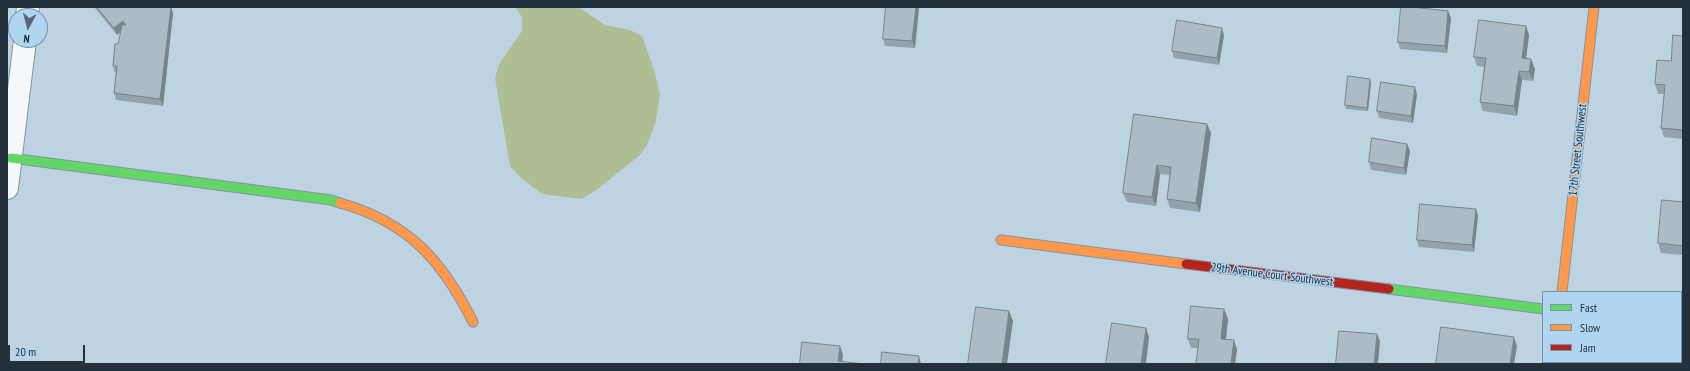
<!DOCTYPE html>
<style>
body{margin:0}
#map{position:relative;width:1690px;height:371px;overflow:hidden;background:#bed3e2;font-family:"PT Sans Narrow",sans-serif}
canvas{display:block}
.frame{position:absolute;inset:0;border:8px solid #22313c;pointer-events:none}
.legend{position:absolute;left:1542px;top:291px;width:140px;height:72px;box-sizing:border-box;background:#afd5f1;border:1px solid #7793a9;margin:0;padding:5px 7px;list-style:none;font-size:12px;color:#22313c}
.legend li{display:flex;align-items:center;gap:8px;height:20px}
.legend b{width:20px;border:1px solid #7793a9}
.north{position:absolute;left:8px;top:8px;width:40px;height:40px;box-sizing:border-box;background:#afd5f1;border:1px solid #7793a9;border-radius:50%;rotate:187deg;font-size:11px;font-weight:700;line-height:16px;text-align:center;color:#22313c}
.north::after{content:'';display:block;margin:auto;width:14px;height:18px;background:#596a76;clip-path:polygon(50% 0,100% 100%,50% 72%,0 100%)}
.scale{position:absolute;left:8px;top:345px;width:77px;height:18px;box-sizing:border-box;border:2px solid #22313c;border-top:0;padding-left:5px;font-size:12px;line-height:14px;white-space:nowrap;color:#22313c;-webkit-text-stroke:3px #afd5f1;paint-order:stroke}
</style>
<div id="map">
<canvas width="1690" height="371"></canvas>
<div class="frame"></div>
<ul class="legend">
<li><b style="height:5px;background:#63d668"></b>Fast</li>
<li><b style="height:5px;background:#ff974d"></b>Slow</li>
<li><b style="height:5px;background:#b3261e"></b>Jam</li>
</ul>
<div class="north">N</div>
<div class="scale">20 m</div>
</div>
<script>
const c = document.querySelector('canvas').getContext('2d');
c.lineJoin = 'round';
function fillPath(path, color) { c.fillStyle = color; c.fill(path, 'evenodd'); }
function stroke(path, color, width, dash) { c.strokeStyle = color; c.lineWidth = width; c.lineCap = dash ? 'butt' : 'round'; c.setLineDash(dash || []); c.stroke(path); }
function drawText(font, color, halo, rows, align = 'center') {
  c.font = font + ' "PT Sans Narrow",sans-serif'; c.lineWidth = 3; c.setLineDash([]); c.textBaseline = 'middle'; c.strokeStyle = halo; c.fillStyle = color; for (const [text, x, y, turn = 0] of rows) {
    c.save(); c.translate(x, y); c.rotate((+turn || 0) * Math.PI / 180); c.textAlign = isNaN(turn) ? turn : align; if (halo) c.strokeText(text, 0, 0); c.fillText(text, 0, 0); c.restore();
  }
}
fillPath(new Path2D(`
 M515,7H578L605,25L630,30L642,36L654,70L660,94L656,121L647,145L639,156L595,191L582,199L542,194L520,177L510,166L495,78L499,64L522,31V17Z`), '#acbe92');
const street = new Path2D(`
 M27,16L28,7
 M7,188L25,40
 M1554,364V362`);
const fast = new Path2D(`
 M11,158L331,200L340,203
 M1389,289L1543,309`);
const slow = new Path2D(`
 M340,203C408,222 442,260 473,322
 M1001,240L1186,264
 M1562,292L1594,7`);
const jam = new Path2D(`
 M1186,264L1389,289`);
stroke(street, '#84949f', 24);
stroke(fast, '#84949f', 11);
stroke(slow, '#84949f', 11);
stroke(jam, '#84949f', 11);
stroke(street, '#f5f8fb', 22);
stroke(fast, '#63d668', 9);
stroke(slow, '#ff974d', 9);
stroke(jam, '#b3261e', 9);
fillPath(new Path2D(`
 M94,7H171L173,13L163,106L116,100L114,93L116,73H115L113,66L121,32L117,35Z
 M919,7L915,48L885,46L883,39Z
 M1448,11L1451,18L1447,53L1400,49L1398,42Z
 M1526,26L1529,35L1526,58L1535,69L1533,81L1522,80L1517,116L1483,111L1480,102L1484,67L1477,66L1474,57Z
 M1224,35L1219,65L1174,58L1172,51Z
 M1683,36V139L1664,137L1661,128L1664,94H1658L1655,84L1671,61Z
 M1370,79L1371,83L1368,111L1346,109L1345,105Z
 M1417,94L1413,123L1379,118L1377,111Z
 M1134,114L1207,124L1211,133L1200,212L1170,208L1167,199L1170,175L1160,174L1156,206L1127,202L1123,193Z
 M1407,144L1410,151L1406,175L1371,170L1369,162Z
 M1683,202V255L1661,253L1658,243Z
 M1476,209L1478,216L1474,252L1419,247L1417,240Z
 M1224,309L1228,319L1226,339L1237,349L1235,364H1196L1198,348H1191L1188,339Z`), '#93a2ab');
fillPath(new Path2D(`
 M171,7L173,13L163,106L160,99Z
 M916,7H919L915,48L912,41Z
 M1448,11L1451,18L1447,53L1445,46Z
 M123,21L125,28L117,35L114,28Z
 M1526,26L1529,35L1525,67L1522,58Z
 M1222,28L1224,35L1219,65L1217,58Z
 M1531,59L1535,69L1533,81L1529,72Z
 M1519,71L1522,80L1517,116L1514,106Z
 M1370,79L1371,83L1368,111L1367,108Z
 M1415,87L1417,94L1413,123L1411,116Z
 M1207,124L1211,133L1200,212L1196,203Z
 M1407,144L1410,151L1406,175L1404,168Z
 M1157,165L1160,174L1156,206L1152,197Z
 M1476,209L1478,216L1474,252L1472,245Z
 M1224,309L1228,319L1225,348L1221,339Z
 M1009,311L1013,321L1007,364H1002Z
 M1146,328L1149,337L1146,364H1141Z
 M1377,334L1380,341L1378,364H1374Z
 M1514,337L1517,346L1514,364H1510Z
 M1234,340L1237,349L1235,364H1231Z
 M840,346L843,355L842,364L838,361Z
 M919,356L921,364H918Z`), '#78848b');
const building = new Path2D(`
 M97,7H171L160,99L114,93L117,66H113L115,44H118L122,25H126L123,21L114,28Z
 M886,7H916L912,41L883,39Z
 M1401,7H1412L1448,11L1445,46L1398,42Z
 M1177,20L1222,28L1217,58L1172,51Z
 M1479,20L1526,26L1522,58L1531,59L1529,72L1519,71L1514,106L1480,102L1486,58L1474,57Z
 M1673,35L1683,36V130L1661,128L1665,85L1655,84L1657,60L1671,61Z
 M1348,76L1370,79L1367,108L1345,105Z
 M1381,82L1415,87L1411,116L1377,111Z
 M1134,114L1207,124L1196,203L1167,199L1171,167L1157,165L1152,197L1123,193Z
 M1372,138L1407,144L1404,168L1369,162Z
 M1662,200L1683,202V246L1658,243Z
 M1420,204L1476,209L1472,245L1417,240Z
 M1191,306L1224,309L1221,339L1234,340L1231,364H1196L1199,339H1188Z
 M976,307L1009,311L1002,364H968Z
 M1112,323L1146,328L1141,364H1106Z
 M1441,327L1514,337L1510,364H1436Z
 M1339,331L1377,334L1374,364H1336Z
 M1681,341H1683V364H1647V362H1681Z
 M802,342L840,346L838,361L864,364H800Z
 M882,352L919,356L918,364H881Z`);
fillPath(building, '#abbcc7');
stroke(building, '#78848b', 1);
drawText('12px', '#22313c', '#afd5f1', [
 ["17th Street Southwest",1578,150,-84],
 ["29th Avenue Court Southwest",1272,275,7]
]);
</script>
